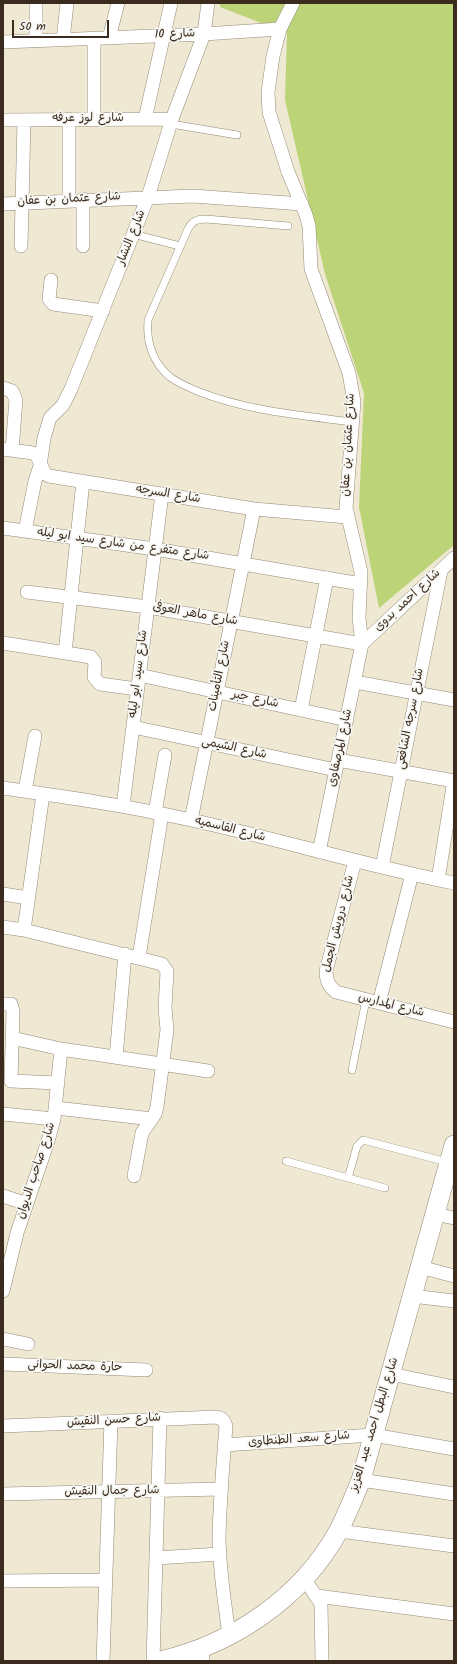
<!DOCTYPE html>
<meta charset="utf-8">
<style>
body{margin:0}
#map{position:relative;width:457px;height:1664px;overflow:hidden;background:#efe8d2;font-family:Kalam,sans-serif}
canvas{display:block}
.frame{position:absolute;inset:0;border:4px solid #3b2a1e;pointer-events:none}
.scale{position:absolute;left:12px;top:20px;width:97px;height:18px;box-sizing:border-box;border:2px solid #3b2a1e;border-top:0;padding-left:5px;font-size:12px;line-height:14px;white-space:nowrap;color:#3b2a1e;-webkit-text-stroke:3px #f6f6f2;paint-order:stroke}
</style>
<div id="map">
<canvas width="457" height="1664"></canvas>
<div class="frame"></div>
<div class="scale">50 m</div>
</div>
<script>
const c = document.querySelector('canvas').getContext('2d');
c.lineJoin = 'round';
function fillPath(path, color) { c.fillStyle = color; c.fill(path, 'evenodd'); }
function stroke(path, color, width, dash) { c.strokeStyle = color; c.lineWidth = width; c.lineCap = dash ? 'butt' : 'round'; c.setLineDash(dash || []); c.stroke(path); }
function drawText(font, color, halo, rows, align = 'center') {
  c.font = font + ' Kalam,"Playpen Sans Arabic",sans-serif'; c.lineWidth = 3.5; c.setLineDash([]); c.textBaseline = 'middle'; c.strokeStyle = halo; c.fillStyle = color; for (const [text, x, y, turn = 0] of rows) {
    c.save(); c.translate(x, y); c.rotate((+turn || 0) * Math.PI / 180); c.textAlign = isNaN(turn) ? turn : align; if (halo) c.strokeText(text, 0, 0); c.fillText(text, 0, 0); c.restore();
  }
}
fillPath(new Path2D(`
 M220,3H454V545L379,608L359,507L364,393L325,274L285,100L287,33L220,7Z`), '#bcd377');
const service = new Path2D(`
 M171,124L237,135
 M288,226L206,219C197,219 192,221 188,229L148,320C146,342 153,363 170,377C178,383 188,387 197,391C247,411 299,415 352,422
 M133,234L180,246
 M352,1070L366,1000
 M286,1161L385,1188
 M348,1178L357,1146L363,1140L447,1162`);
const minor = new Path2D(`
 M36,3V41
 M293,3L280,29L273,56L268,92L269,112L288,172L306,215L309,226L311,269L349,373L354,402L346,508L361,572L359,618L362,644L319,852
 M109,38L118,3
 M63,40L67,3
 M3,42L204,34L280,29
 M69,119V200
 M94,119V39
 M145,119L171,3
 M3,120L172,119
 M3,204L193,196L302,204
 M21,246L24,120
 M83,246V199
 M51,280L49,299L53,304L103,311
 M3,388L12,391L16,400L12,450
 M3,449L33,453L37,456L45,474L49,476L254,509L347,517
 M3,528L155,549L361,584
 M25,531L35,481L40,466L44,438L50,418L63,405L71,389L148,197L172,119L204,34L208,3
 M27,592L148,607L362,644
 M3,643L91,657L95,662L94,677L100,684L137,689
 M362,644L454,558
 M65,653L83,481
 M139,675L347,720
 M355,682L454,700
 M301,710L327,578
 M133,727L336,770
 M338,760L454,781
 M3,788C66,797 129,806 191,820C279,839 366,866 454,883
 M25,791L35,736
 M123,806L162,494
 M155,813L165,755
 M191,820L254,509
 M355,861L326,971C326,981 329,986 336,992L454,1022
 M382,867L441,571
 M438,880L454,780
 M3,894L28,898
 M3,927L24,930L162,964L167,971L165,1008L167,1030L157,1107L155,1114L142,1133L134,1176
 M24,930L43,794
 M139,957L162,814
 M379,1003L412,874
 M3,1004H11L13,1011L11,1081L58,1083
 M12,1038L61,1049L208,1071
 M116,1057L125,954
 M56,1108L152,1119
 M3,1114L54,1119
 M3,1196L27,1204
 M435,1214L454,1218
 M420,1267L454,1276
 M3,1291L17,1233L48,1141L54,1119L61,1049
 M412,1296L454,1301
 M3,1339L28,1344
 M3,1364L146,1370
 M391,1374L454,1387
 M3,1426L216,1417C222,1418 224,1420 226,1426C223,1463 220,1499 219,1536C219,1569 225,1603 229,1636
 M224,1445L373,1435L454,1449
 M361,1480L454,1494
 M3,1494L221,1489
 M339,1531L454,1546
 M156,1558L220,1554
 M304,1578L321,1604L322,1661
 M3,1581L105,1580
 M317,1596L454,1614
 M202,1648L203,1661
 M103,1661L111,1421
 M153,1661L160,1418`);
const secondary = new Path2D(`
 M160,1661C233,1644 302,1598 339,1530C347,1514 354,1497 361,1480L454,1145`);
stroke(service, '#958978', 8);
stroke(minor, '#958978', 14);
stroke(secondary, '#958978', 20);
stroke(service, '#fff', 7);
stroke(minor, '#fff', 13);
stroke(secondary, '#fff', 19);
drawText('12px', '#3b2a1e', '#f6f6f2', [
 ["شارع 10",175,35,-2],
 ["شارع لوز عرفه",88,119],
 ["شارع عثمان بن عفان",69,200,-3],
 ["شارع النشار",132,238,-68],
 ["شارع عثمان بن عفان",349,445,-87],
 ["شارع السرجه",168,495,9],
 ["شارع متفرع من شارع سيد ابو ليله",123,545,8],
 ["شارع احمد بدوى",408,601,-43],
 ["شارع ماهر العوفى",195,615,10],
 ["شارع سيد ابو ليله",139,674,-83],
 ["شارع التأمينات",220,676,-79],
 ["شارع جبر",255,700,12],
 ["شارع سرجه الشافعى",411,719,-79],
 ["شارع المرصفاوى",341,748,-78],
 ["شارع الشيمى",234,749,12],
 ["شارع القاسميه",230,830,14],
 ["شارع درويش الجمل",339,924,-76],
 ["شارع المدارس",391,1006,14],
 ["شارع صاحب الديوان",37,1171,-72],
 ["حارة محمد الحوانى",75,1367,2],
 ["شارع حسن النقيش",114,1421,-3],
 ["شارع البطل احمد عبد العزيز",375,1425,-73],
 ["شارع سعد الطنطاوى",299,1440,-4],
 ["شارع جمال النقيش",112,1492,-1]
]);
</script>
